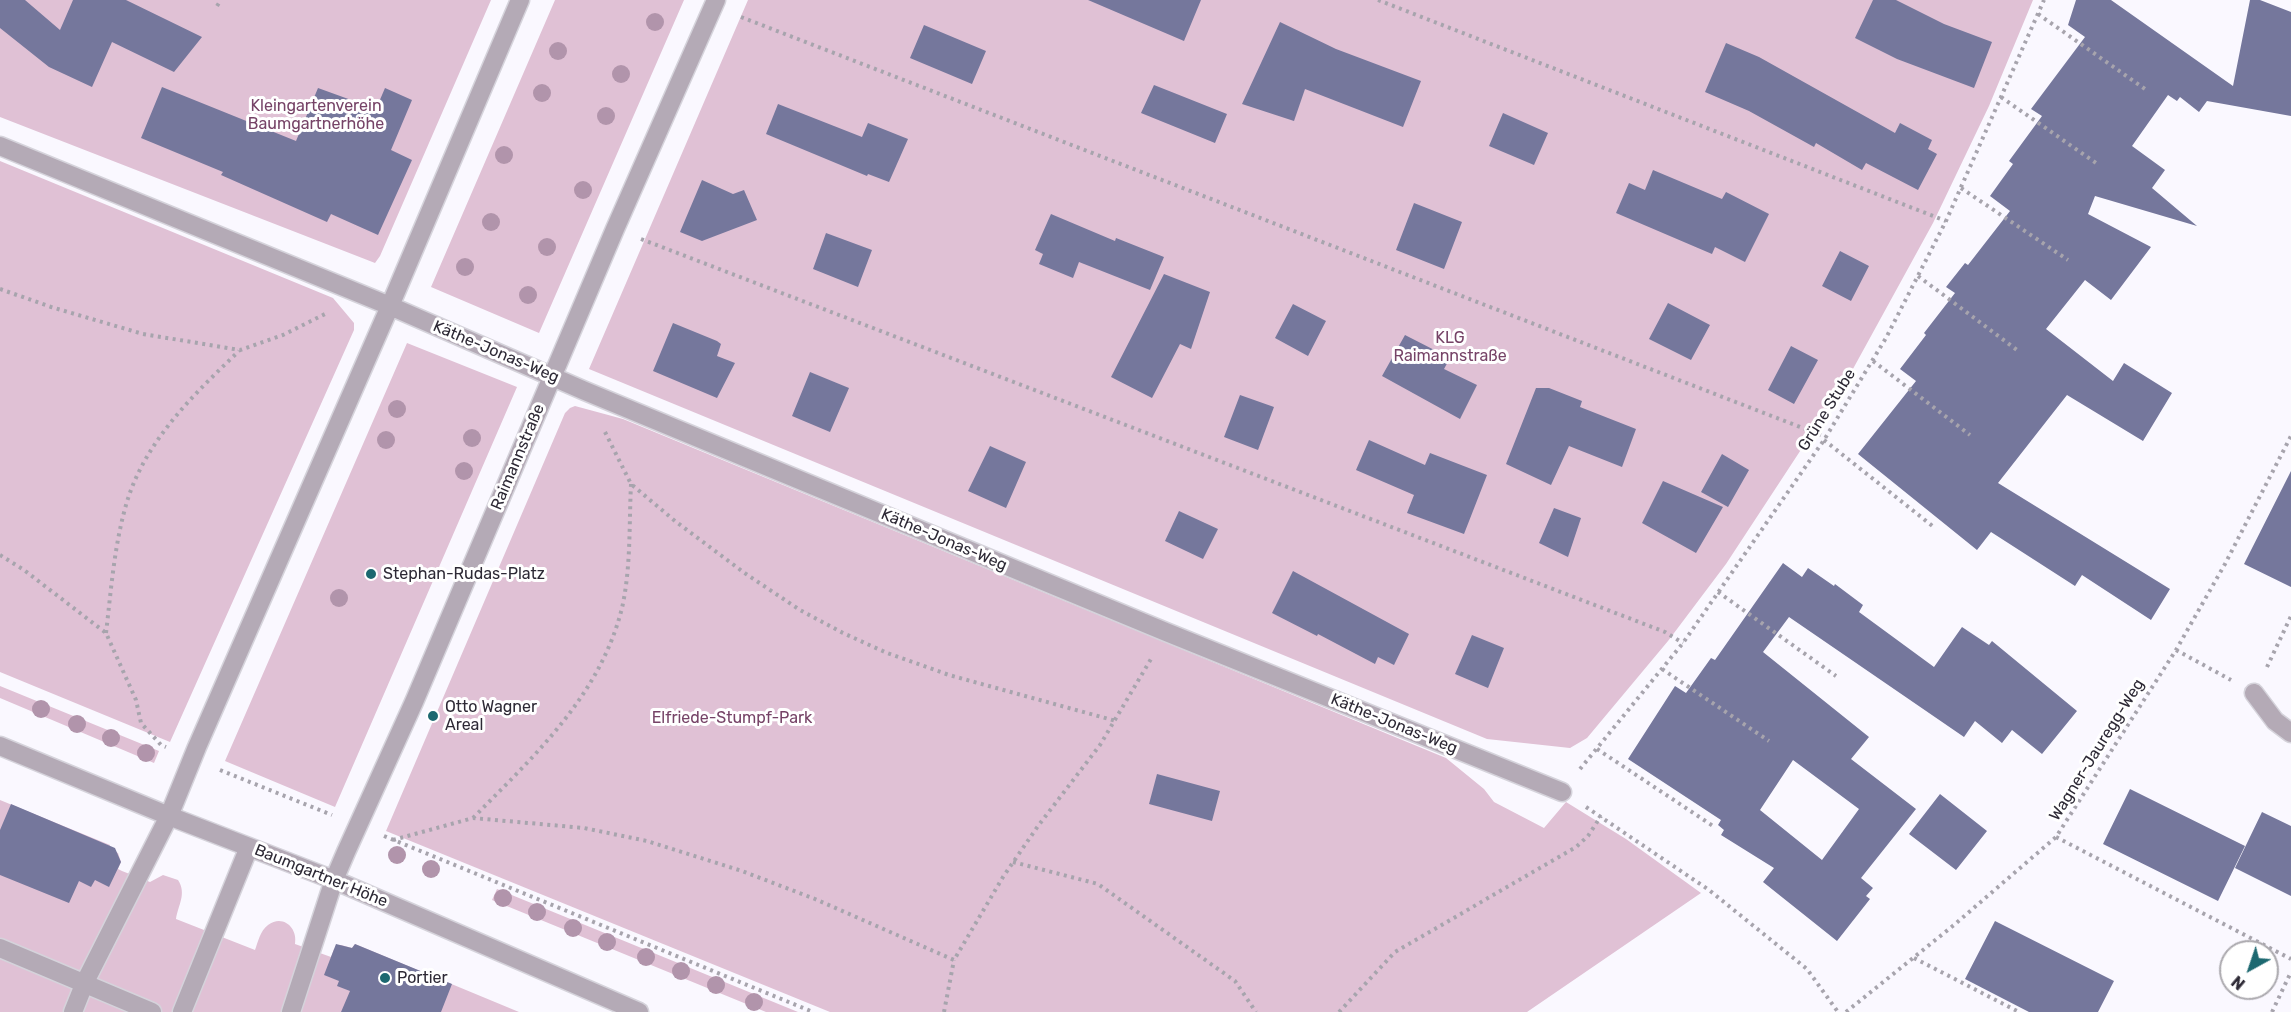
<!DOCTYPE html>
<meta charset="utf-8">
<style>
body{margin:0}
#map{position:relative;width:2291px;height:1012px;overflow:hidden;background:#faf8ff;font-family:Rubik,sans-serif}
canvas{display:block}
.north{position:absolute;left:2219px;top:940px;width:60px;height:60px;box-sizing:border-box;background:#fff;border:2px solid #aba9ae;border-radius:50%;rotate:220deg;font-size:16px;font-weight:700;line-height:24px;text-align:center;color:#2d2935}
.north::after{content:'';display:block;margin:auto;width:21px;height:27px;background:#1c6870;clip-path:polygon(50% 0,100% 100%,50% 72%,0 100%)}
</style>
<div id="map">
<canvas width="2291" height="1012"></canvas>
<div class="north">N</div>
</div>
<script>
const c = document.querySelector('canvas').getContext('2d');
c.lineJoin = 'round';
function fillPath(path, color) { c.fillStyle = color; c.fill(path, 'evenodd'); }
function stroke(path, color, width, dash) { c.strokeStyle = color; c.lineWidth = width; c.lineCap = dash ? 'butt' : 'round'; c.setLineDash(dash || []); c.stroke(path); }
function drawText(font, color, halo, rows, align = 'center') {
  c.font = font + ' Rubik,sans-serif'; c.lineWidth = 6; c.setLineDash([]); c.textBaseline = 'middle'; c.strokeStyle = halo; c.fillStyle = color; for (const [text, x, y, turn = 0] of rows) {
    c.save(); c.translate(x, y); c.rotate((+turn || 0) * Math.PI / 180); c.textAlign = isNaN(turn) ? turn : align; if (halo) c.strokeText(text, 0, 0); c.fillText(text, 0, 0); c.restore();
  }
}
fillPath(new Path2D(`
 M0,0H491L380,256L375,263L0,117Z
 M555,0H684L539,333L431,287Z
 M748,0H2033L1989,106L1933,223L1848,378L1726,564L1668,641L1587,738L1570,748L1487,739L589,369Z
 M0,161L333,298L354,323V330L170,742L0,672Z
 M407,343L517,387L335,807L225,761Z
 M575,406L623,419L1446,758L1484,789L1494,802L1544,828L1566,802L1626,839L1701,893L1527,1012H830L386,831L565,413L570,408Z
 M0,686L159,751L154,763L0,698Z
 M0,800L110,845L109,849L118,853L121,862L118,869L122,871L150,882L163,875L178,880C187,894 178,905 176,919L255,950C258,942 260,931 268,925C283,914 298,928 295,944L331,957L334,949L341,945L352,948L355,944L519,1012H0Z
 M497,889L798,1012H766L492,900Z`), '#e0c1d5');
fillPath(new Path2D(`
 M0,0H25L60,30L73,0H126L202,37L174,72L112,42L92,87L49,67L0,28Z
 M1088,0H1201L1184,41Z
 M1873,0H1896L1944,24L1992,42L1974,88L1897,59L1855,38Z
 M2076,0H2111L2233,86L2250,0H2260L2291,12V116L2207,101L2199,112L2180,97L2177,101L2168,95L2132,146L2165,170L2152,188L2197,226L2095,196L2088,214L2151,247L2111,300L2085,280L2046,329L2113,381L2124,363L2172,393L2143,441L2067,395L1998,483L2170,589L2151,620L2082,575L2075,586L1991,532L1977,550L1858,454L1916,381L1900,369L1926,335L1924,333L1955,293L1946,287L1965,263L1968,265L2010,211L1990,196L2013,164L2009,161L2042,116L2031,109L2085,37L2068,25Z
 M1280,22L1336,49L1421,81L1403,127L1305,89L1294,121L1242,104Z
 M924,25L986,51L972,84L910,58Z
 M1726,43L1759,57L1895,133L1900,123L1932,140L1928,149L1937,154L1918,190L1866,163L1862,170L1816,143L1814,147L1749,111L1705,92Z
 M1154,85L1227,114L1215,143L1141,113Z
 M162,87L296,141L318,88L376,109L385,88L412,100L391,150L412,160L378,235L331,214L327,222L221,175L223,172L141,138Z
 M778,104L862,137L868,123L908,139L889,182L868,174L867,176L766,134Z
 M1503,113L1548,133L1534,165L1489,146Z
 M1653,170L1722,199L1726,192L1769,214L1745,262L1715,247L1712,254L1616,213L1629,183L1645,190Z
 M702,180L733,194L744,190L757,220L702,241L680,232Z
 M1414,203L1462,222L1444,269L1396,250Z
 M1051,214L1115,241L1116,238L1164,257L1150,290L1079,262L1073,278L1039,264L1043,254L1035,250Z
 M826,233L872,250L858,287L813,269Z
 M1840,251L1869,266L1851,301L1822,286Z
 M1164,274L1210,292L1191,349L1180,344L1152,398L1111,377Z
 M1668,303L1710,325L1691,360L1649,339Z
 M1293,304L1326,321L1308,356L1275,338Z
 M673,323L717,341L721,344L717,356L735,363L717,398L653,371Z
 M1405,335L1450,358L1444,369L1477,385L1460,419L1382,376Z
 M1791,346L1818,360L1794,404L1768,390Z
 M810,372L849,388L830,432L792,416Z
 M1536,388H1549L1582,401L1580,407L1636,429L1622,467L1569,446L1551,485L1506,464Z
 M1240,395L1274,407L1258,450L1224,437Z
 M1369,440L1425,465L1430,453L1487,475L1464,534L1407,513L1414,495L1356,470Z
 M990,446L1026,462L1006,508L968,491Z
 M1722,454L1749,470L1728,507L1701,492Z
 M2291,471V587L2244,564Z
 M1663,481L1723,507L1696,553L1642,523Z
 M1554,508L1581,518L1568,557L1539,543Z
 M1179,511L1218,529L1203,559L1165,541Z
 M1783,563L1802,577L1808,568L1834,586L1835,584L1863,605L1859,612L1934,667L1962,627L1989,645L1992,641L2077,711L2042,754L2012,730L2002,743L1975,721L1964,737L1789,617L1763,652L1869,737L1851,759L1916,809L1861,878L1873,888L1866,896L1870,899L1837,941L1763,882L1774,868L1721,835L1724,830L1718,825L1721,820L1628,759L1675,686L1686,693L1711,658L1715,660ZM1793,760L1859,809L1822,860L1760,810Z
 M1293,571L1409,634L1394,665L1378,657L1375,664L1318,634L1317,636L1272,613Z
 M1472,635L1504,648L1488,688L1455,674Z
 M1157,774L1220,791L1212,821L1149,804Z
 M2130,789L2245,846L2218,901L2103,844Z
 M1940,794L1987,831L1956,870L1909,834Z
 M11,804L115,848L121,862L109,887L95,880L91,887L79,881L69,903L0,875V830Z
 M2262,812L2291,826V896L2235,868Z
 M1995,921L2114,981L2098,1012H2029L1965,979Z
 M336,944L352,948L355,944L452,984L441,1012H341L350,991L337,986L339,981L324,975Z`), '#75779c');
const minor = new Path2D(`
 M0,146L390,306L585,391L1166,632L1562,792
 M2254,693L2275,721L2291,733
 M0,746L169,816L334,880L639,1012
 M0,948L152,1012
 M73,1012L85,982L169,816L197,747L390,306L520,0
 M182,1012L249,847
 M291,1012L334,880L346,852L414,702L615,229L716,0`);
stroke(minor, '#d5d3db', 21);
stroke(new Path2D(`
 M1378,0L1946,221
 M217,6L221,0
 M2038,14L2145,89
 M741,17L1826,437
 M2001,97L2096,163
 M1961,188L2068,260
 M641,239L1665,632L1683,643
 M1918,276L2017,350
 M0,289L51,307L143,334L240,350L283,335L327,313
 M1873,361L1970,435
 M605,432L631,484L675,521L746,574L800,610L843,633L887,653L949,675L1116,721
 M1824,440L1935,528
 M0,555L24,570L106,633L136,700L141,723L161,745L166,747
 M1718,592L1836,676
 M106,633C111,591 114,547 126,505C144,442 193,395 239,351
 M2176,650L2231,680
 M2267,667L2291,616
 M1662,669L1769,741
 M1597,749L1713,826
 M1580,769L1683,643L1824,440L1886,338L1946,221L2044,0
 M220,770L332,815
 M1586,807L1709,890L1807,969L1838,1012
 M473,818C534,756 600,696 622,608C631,568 629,525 631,484
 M384,836L813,1012
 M2056,837L2291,959
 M393,840L473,818L584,828L647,841L742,871L815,899L954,960L1003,877L1038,826L1100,745L1151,659
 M1013,862L1098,884L1235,981L1256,1012
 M1914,958L2019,1012
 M944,1012L954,960
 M1339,1012L1395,952L1576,847L1588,836L1601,816
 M1846,1012L1954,925L2056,837L2176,650L2225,564L2291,436
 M2272,1012L2291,972`), '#a7a4ad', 4, [3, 4.5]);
stroke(minor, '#b4aab6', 18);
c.fillStyle = '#b194ab';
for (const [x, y] of [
 [655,22],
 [558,51],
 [621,74],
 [542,93],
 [606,116],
 [504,155],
 [583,190],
 [491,222],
 [547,247],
 [465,267],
 [528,295],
 [397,409],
 [472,438],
 [386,440],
 [464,471],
 [339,598],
 [41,709],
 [77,724],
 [111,738],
 [146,753],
 [397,855],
 [431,869],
 [503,898],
 [537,912],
 [573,928],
 [607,942],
 [646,957],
 [681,971],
 [716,985],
 [754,1002]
]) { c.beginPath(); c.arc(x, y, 9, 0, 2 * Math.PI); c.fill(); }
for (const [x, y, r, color] of [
 [371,574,6,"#1c6870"],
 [433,716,6,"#1c6870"],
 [385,978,6,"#1c6870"]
]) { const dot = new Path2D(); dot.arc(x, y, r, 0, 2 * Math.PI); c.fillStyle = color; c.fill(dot); stroke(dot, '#fff', 2); }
drawText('16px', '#764367', '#fff', [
 ["Kleingartenverein",316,106],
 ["Baumgartnerhöhe",316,124],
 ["KLG",1450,338],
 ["Raimannstraße",1450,356],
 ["Elfriede-Stumpf-Park",732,718]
]);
drawText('16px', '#2d2935', '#fff', [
 ["Käthe-Jonas-Weg",496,352,23],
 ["Grüne Stube",1827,410,-58],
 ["Raimannstraße",518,457,-67],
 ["Käthe-Jonas-Weg",944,540,23],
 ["Käthe-Jonas-Weg",1394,724,22],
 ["Wagner-Jauregg-Weg",2097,750,-58],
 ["Baumgartner Höhe",321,876,22]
]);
drawText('16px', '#2d2935', '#fff', [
 ["Stephan-Rudas-Platz",383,574],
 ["Otto Wagner",445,707],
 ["Areal",445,725],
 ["Portier",397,978]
], 'left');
</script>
